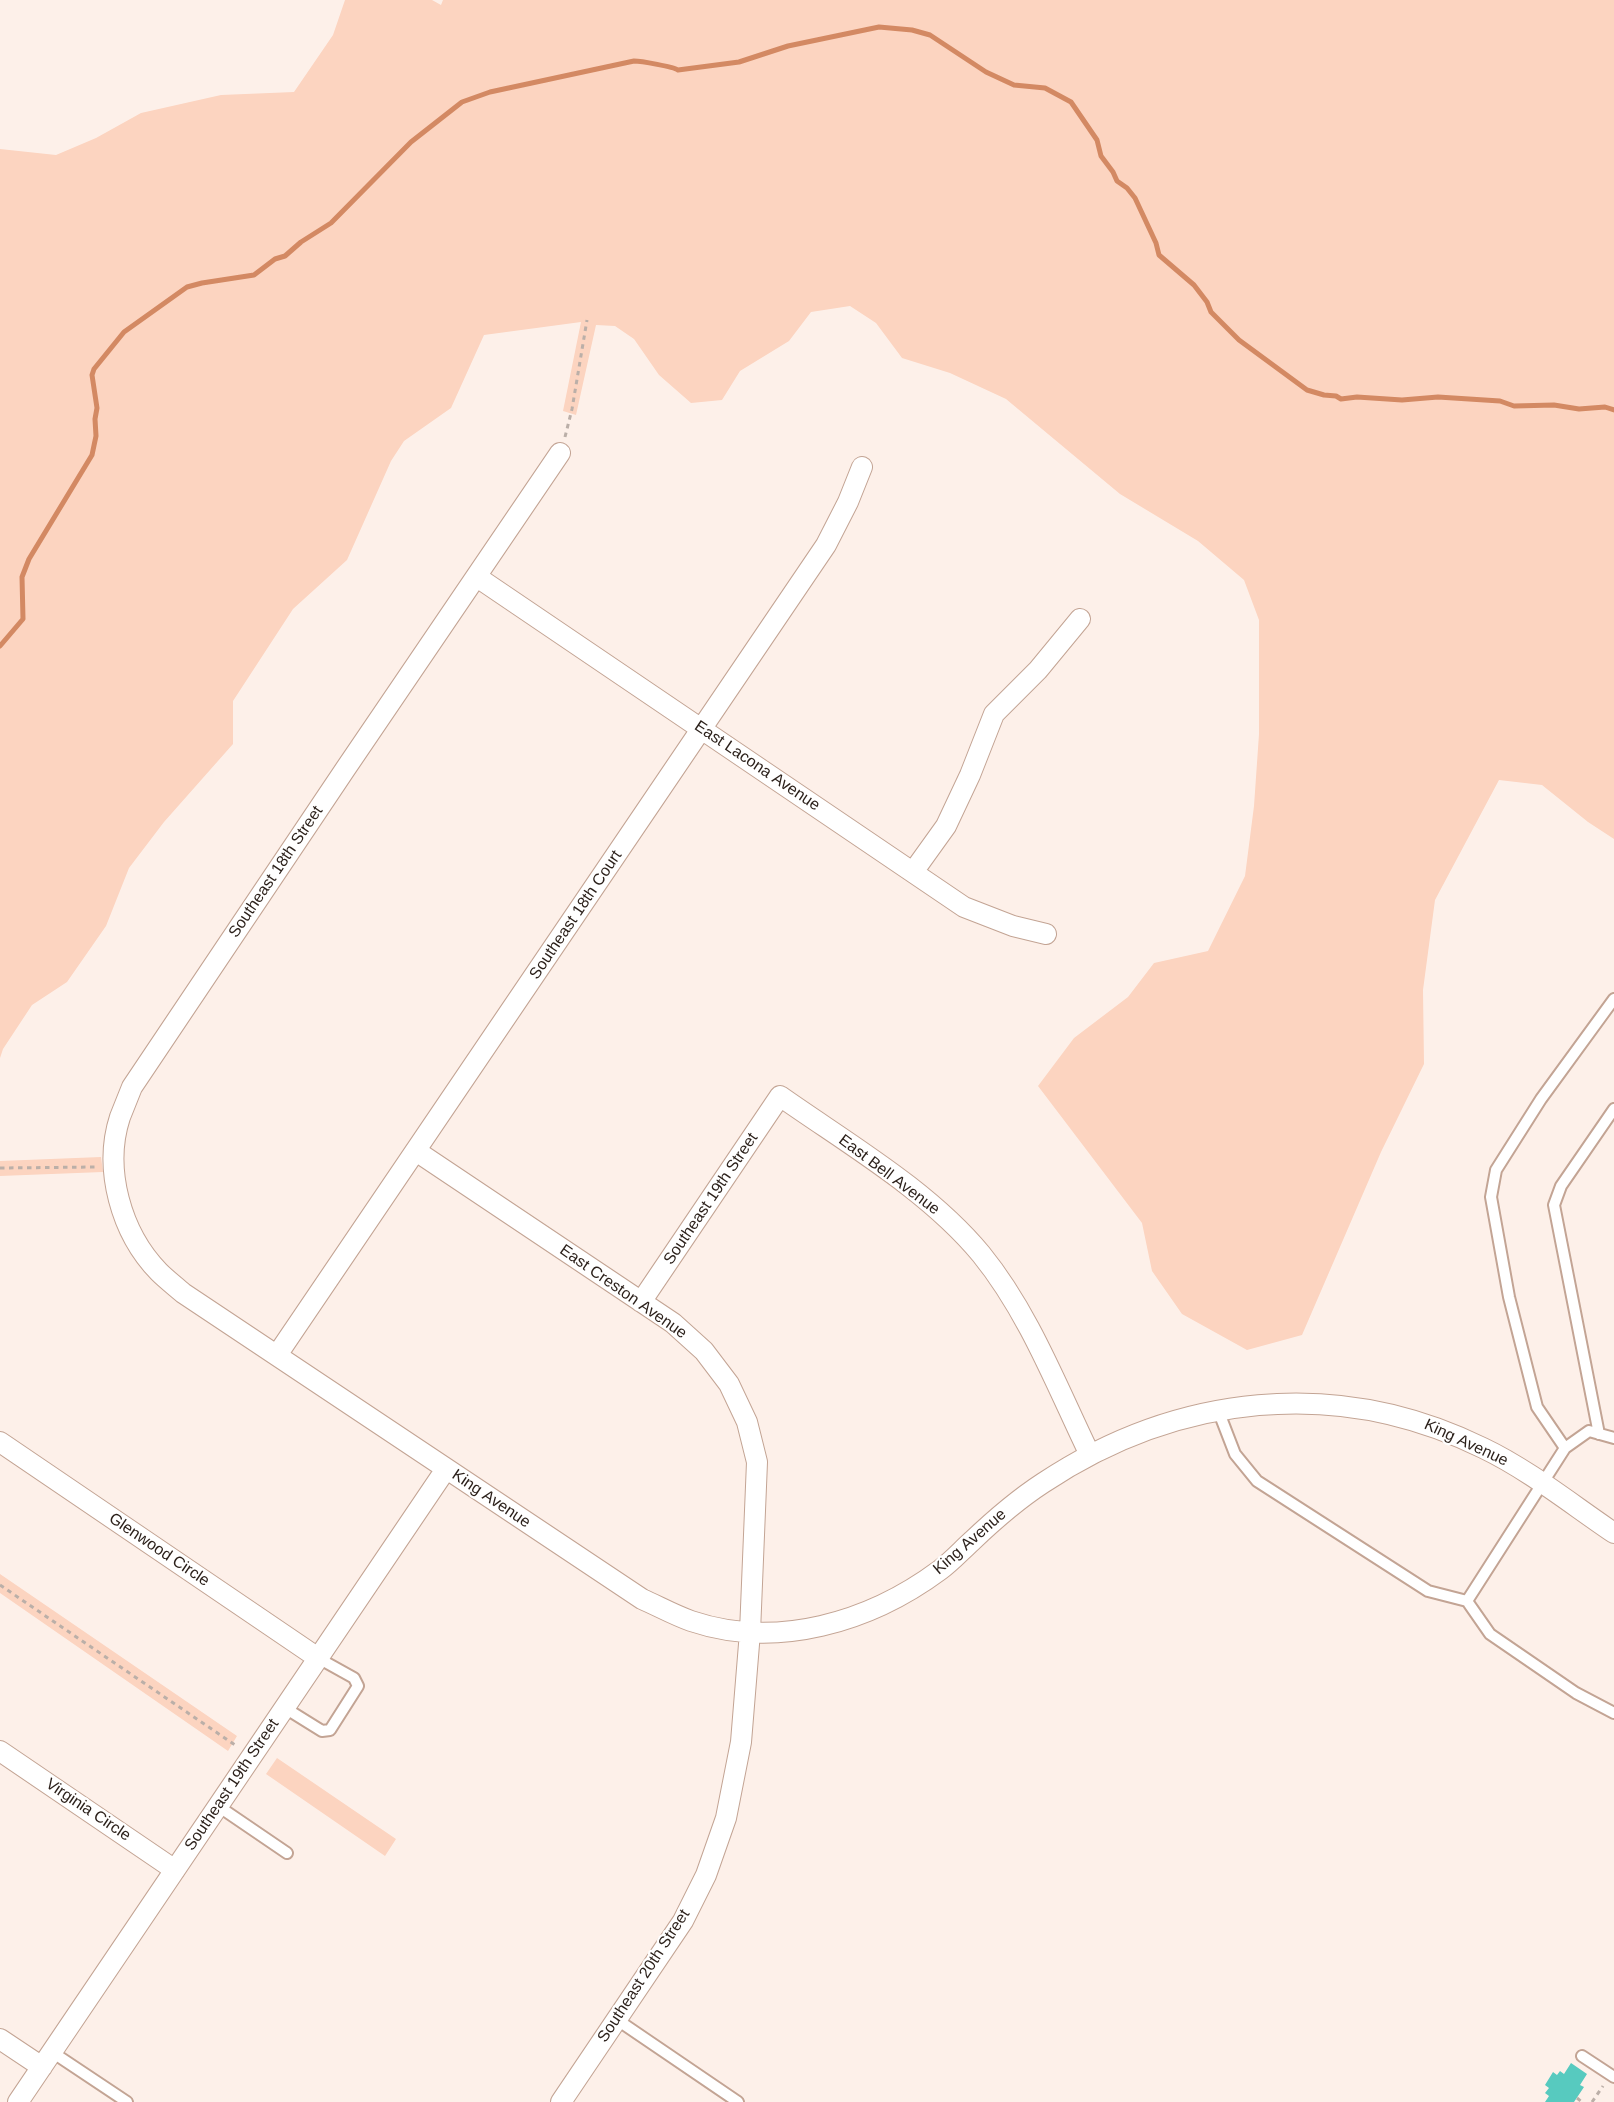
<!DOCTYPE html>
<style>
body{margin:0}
canvas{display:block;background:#fdf0e9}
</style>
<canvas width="1614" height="2102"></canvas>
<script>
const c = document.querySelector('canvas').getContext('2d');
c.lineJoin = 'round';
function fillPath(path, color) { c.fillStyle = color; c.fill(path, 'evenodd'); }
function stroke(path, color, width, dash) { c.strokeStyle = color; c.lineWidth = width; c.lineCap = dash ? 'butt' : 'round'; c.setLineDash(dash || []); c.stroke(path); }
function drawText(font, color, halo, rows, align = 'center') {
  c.font = font + ' Helvetica,sans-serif'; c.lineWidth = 4.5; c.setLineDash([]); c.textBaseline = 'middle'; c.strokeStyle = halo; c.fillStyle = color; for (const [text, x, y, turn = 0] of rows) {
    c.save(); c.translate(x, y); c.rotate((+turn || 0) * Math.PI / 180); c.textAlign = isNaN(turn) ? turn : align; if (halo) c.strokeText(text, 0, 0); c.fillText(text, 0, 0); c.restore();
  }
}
fillPath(new Path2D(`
 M345,0H432L441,5L443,0H1614V839L1588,822L1542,785L1499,780L1435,900L1423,990L1424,1064L1381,1152L1302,1335L1247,1350L1182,1314L1152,1271L1142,1223L1038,1086L1074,1038L1128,997L1154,963L1208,951L1245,876L1254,806L1259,734V620L1244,580L1198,541L1120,494L1006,399L950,373L902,358L876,323L850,306L811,312L789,341L740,371L722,400L691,403L659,375L634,339L615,326L596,325L576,415L563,411L581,322L484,335L451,408L404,441L391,461L347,560L293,609L233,701V744L164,822L129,868L106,926L67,982L32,1005L3,1049L0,1058V149L56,155L96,138L141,113L221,95L294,92L333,35Z
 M101,1157L103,1172L0,1176V1161Z
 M0,1574L237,1736L228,1751L0,1593Z
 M277,1758L396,1839L385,1856L266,1774Z`), '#fcd4c0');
stroke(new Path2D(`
 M0,646L23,619L22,577L29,559L92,455L96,436L95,419L97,408L92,375L94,369L124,332L187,287L202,283L254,275L275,259L285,256L301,242L331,223L411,142L462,102L490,92L634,61C641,61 674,67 678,70L739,62L788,46L879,27L912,30L930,35L986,72L1014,85L1045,88L1071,102L1097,140L1101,156L1113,172L1117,181L1127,188L1135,198L1156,243L1159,255L1194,285L1207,302L1211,312L1239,340L1307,390L1324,395L1336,396L1341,399L1357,397L1402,400L1438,397L1500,401L1514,406L1554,405L1579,409L1605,407L1614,410`), '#d38963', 5);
fillPath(new Path2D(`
 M1571,2063L1587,2074L1580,2085L1584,2087L1574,2102H1545L1549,2096L1545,2093L1549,2088L1545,2085L1553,2072L1557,2075L1560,2071L1564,2074Z`), '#57cabf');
const service = new Path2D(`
 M1218,1410L1235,1454L1257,1481L1428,1591L1467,1601
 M1599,1434L1554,1205L1561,1186L1614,1109
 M1614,1438L1589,1431L1565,1448L1467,1601L1490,1634L1576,1693L1614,1713
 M1565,1448L1537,1407L1509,1297L1491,1197L1496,1170L1541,1099L1614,999
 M285,1708L322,1731L330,1730L358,1686L354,1678L318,1658
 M218,1806L287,1853
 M616,2019L738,2102
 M52,2052L127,2102
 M1582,2056L1614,2077`);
const minor = new Path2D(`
 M560,453L346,768L132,1087C128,1097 124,1107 120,1117C103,1169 121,1233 159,1272C166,1279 175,1286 183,1293L642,1599C658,1606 674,1615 691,1621C777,1650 870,1622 940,1570C951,1562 961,1551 972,1541C994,1520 1017,1500 1043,1483C1177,1394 1337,1376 1483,1448C1529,1470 1571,1504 1614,1533
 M477,577L964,907L1013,926L1046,934
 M913,872L946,826L970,775L994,714L1038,670L1080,619
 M416,1151L673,1323L704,1351L729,1384L747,1422L757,1462L750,1632L741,1742L726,1818L706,1875L683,1921L561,2102
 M641,1302L780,1096C848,1144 928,1190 981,1254C1029,1313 1057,1387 1090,1455
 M277,1355L826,545L848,502L862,467
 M0,1442L318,1658
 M0,1751L175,1870
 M0,2039L42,2067
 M18,2102L446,1469`);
stroke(service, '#c3a494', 14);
stroke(minor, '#c3a494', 22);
stroke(new Path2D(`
 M565,437L572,409L587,320
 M0,1168L97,1167
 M0,1585L238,1747
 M1577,2098L1582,2102
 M1592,2102L1603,2086`), '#bbafa8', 3, [4.5, 4.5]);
stroke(service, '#fff', 10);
stroke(minor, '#fff', 20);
drawText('16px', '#2a1f19', '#fff', [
 ["East Lacona Avenue",757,766,34],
 ["Southeast 18th Street",276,872,-56],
 ["Southeast 18th Court",576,915,-56],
 ["East Bell Avenue",889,1175,37],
 ["Southeast 19th Street",711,1199,-56],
 ["East Creston Avenue",623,1292,35],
 ["King Avenue",1466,1443,25],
 ["King Avenue",491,1499,34],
 ["King Avenue",970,1542,-41],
 ["Glenwood Circle",159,1550,34],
 ["Southeast 19th Street",232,1785,-56],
 ["Virginia Circle",88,1810,34],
 ["Southeast 20th Street",644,1976,-57]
]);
</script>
